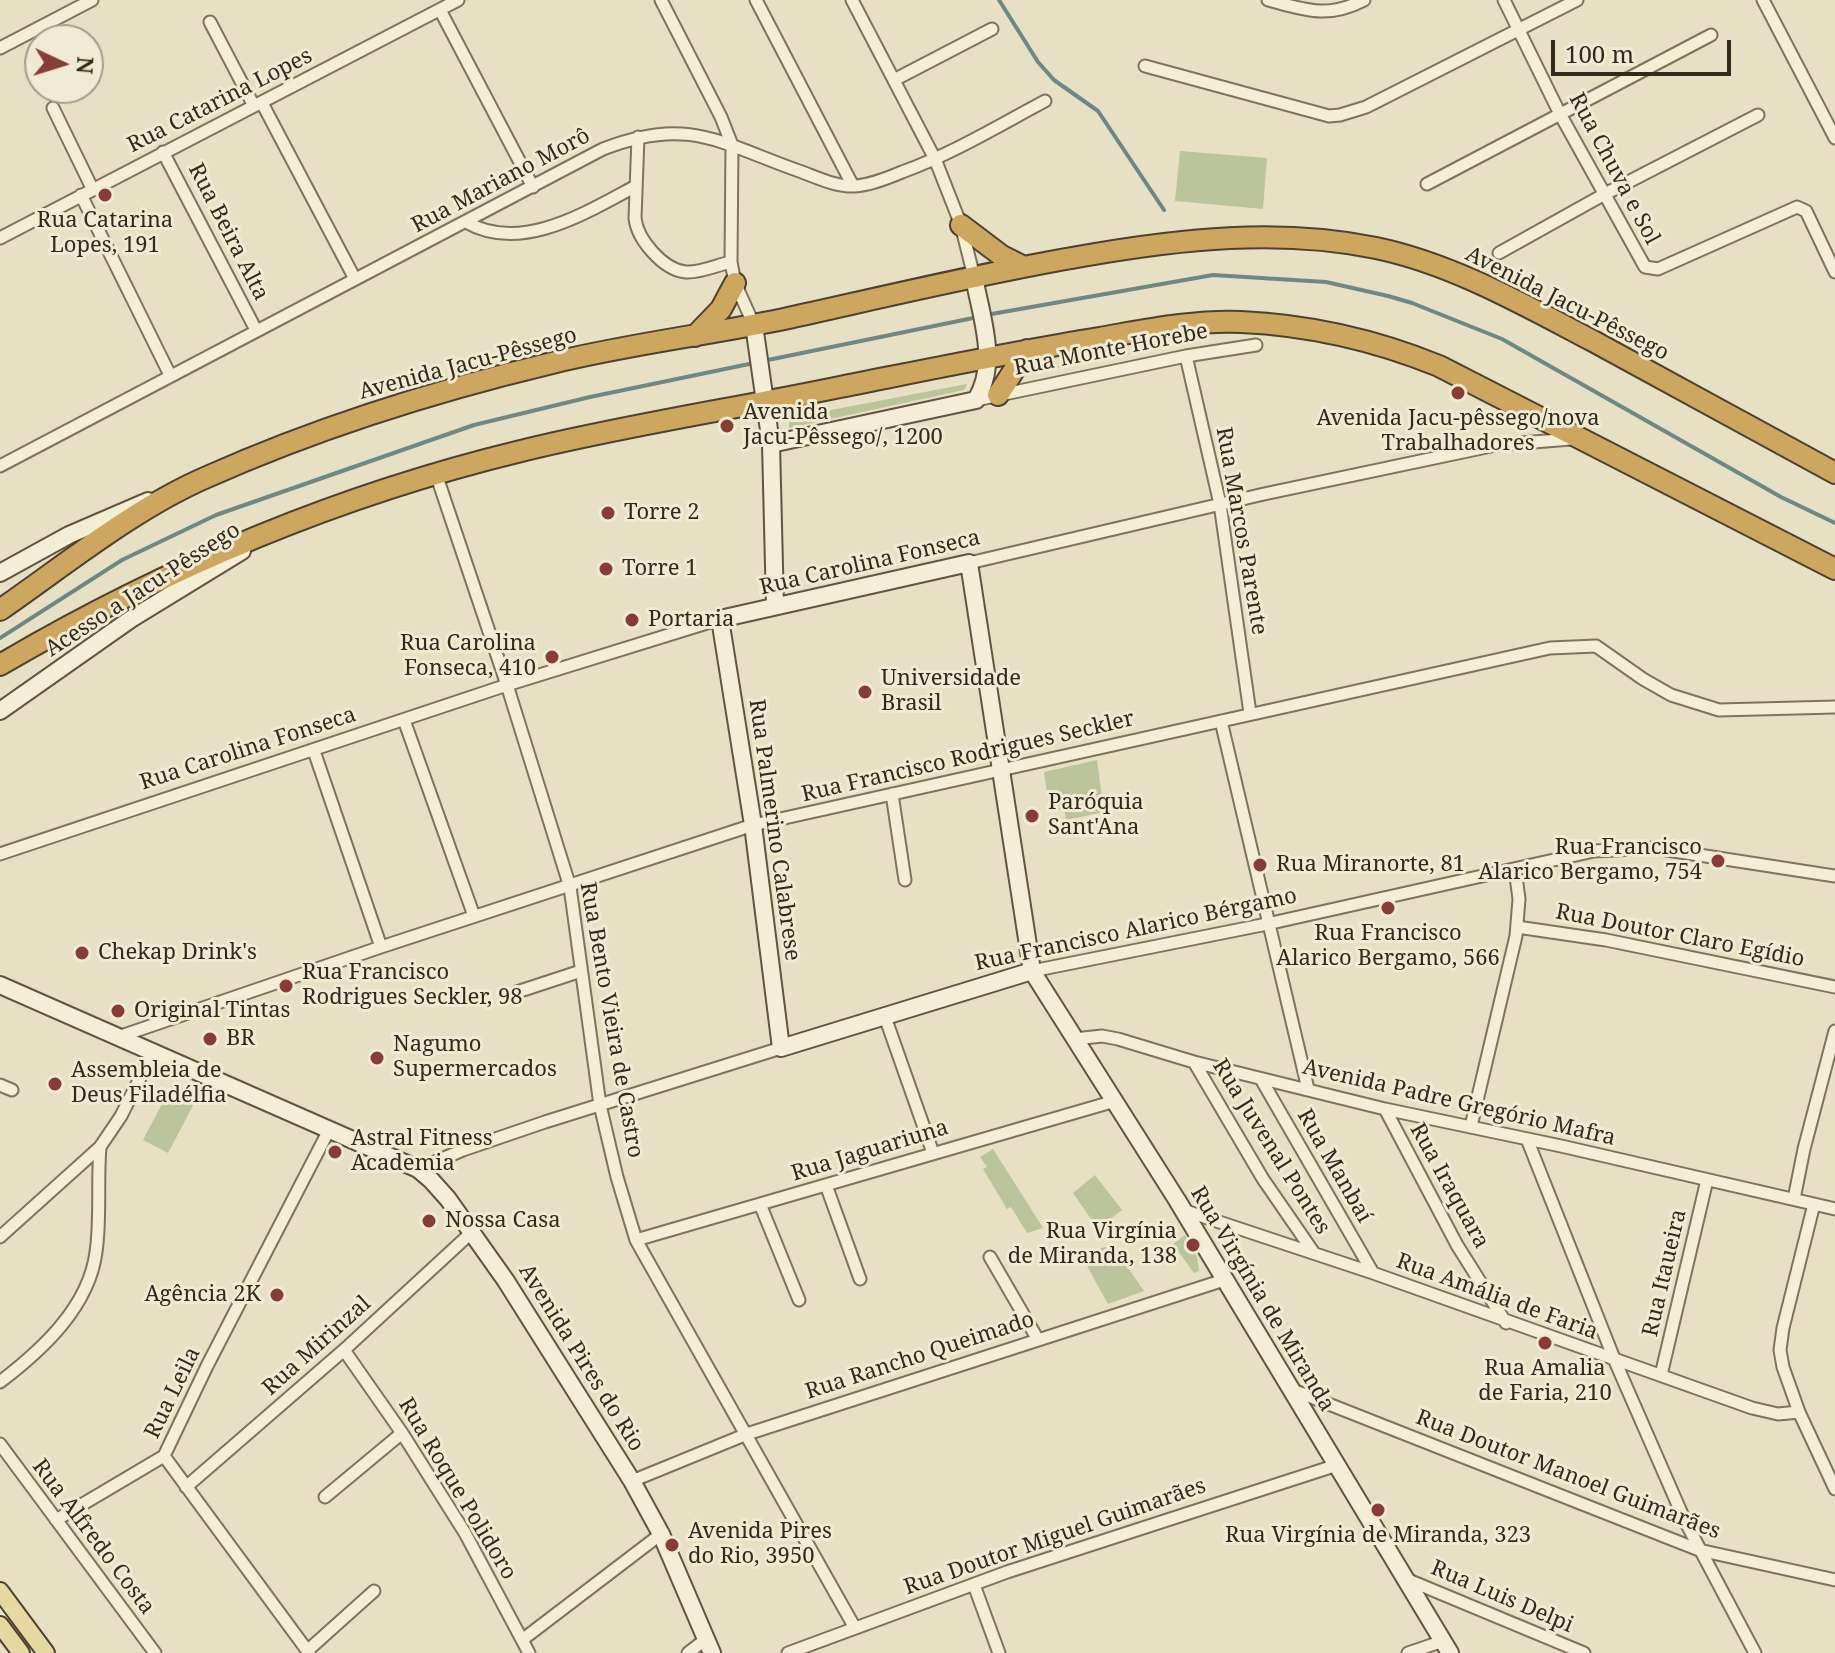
<!DOCTYPE html>
<meta charset="utf-8">
<style>
body{margin:0}
#map{position:relative;width:1835px;height:1653px;overflow:hidden;background:#e8e0c4;font-family:"Noto Serif",serif}
canvas{display:block}
.north{position:absolute;left:24px;top:24px;width:80px;height:80px;box-sizing:border-box;background:#f0ead3;border:2px solid #a49d8b;border-radius:50%;rotate:94deg;font-size:22px;font-weight:700;line-height:32px;text-align:center;color:#322a1f}
.north::after{content:'';display:block;margin:auto;width:28px;height:36px;background:#873c35;clip-path:polygon(50% 0,100% 100%,50% 72%,0 100%)}
.scale{position:absolute;left:1551px;top:40px;width:180px;height:36px;box-sizing:border-box;border:4px solid #322a1f;border-top:0;padding-left:10px;font-size:24px;line-height:28px;white-space:nowrap;color:#322a1f;-webkit-text-stroke:6px #f0ead3;paint-order:stroke}
</style>
<div id="map">
<canvas width="1835" height="1653"></canvas>
<div class="north">N</div>
<div class="scale">100 m</div>
</div>
<script>
const c = document.querySelector('canvas').getContext('2d');
c.lineJoin = 'round';
function fillPath(path, color) { c.fillStyle = color; c.fill(path, 'evenodd'); }
function stroke(path, color, width, dash) { c.strokeStyle = color; c.lineWidth = width; c.lineCap = dash ? 'butt' : 'round'; c.setLineDash(dash || []); c.stroke(path); }
function drawText(font, color, halo, rows, align = 'center') {
  c.font = font + ' "Noto Serif",serif'; c.lineWidth = 6; c.setLineDash([]); c.textBaseline = 'middle'; c.strokeStyle = halo; c.fillStyle = color; for (const [text, x, y, turn = 0] of rows) {
    c.save(); c.translate(x, y); c.rotate((+turn || 0) * Math.PI / 180); c.textAlign = isNaN(turn) ? turn : align; if (halo) c.strokeText(text, 0, 0); c.fillText(text, 0, 0); c.restore();
  }
}
fillPath(new Path2D(`
 M1180,151L1267,158L1263,209L1175,201Z
 M1167,347L1026,374L1028,371Z
 M967,384L964,390L789,428V418Z
 M1097,760L1104,812L1066,820L1064,809L1054,811L1051,800H1048L1044,772Z
 M173,1083L198,1096L168,1153L143,1140Z
 M993,1149L1043,1228L1027,1233L1011,1207L1007,1209L983,1169L987,1167L980,1157Z
 M1095,1175L1122,1210L1098,1229L1073,1193Z
 M1185,1235L1197,1257L1199,1271L1194,1273L1173,1244Z
 M1105,1247L1111,1254L1117,1252L1144,1291L1108,1304L1081,1255Z`), '#bbc49a');
stroke(new Path2D(`
 M999,0L1038,62L1054,80L1098,111L1164,210
 M986,315L1213,275L1326,282L1388,296L1412,303L1502,339L1781,497L1835,523
 M763,361L978,317
 M0,638L122,560L216,515L474,425L590,397L754,363`), '#6e8884', 4);
const street = new Path2D(`
 M661,0L721,117L732,145L731,262L735,283L754,325
 M756,0L853,186
 M852,0L935,159L961,225L974,277
 M1268,0C1306,10 1327,19 1364,0
 M1504,0L1560,114L1645,267L1658,269L1797,207L1806,211L1835,272
 M1763,0L1835,138
 M440,10L533,187
 M210,22L254,106
 M0,48L92,0
 M1145,66L1329,116L1340,115L1366,107L1577,0
 M894,80L992,29
 M262,103L355,279
 M53,108L92,188
 M638,137L635,218C637,239 663,270 686,272C700,273 717,265 731,262
 M163,152L256,330
 M1427,184L1711,35
 M81,195L170,375
 M466,222C521,254 587,212 636,186
 M0,238L458,0
 M1499,253L1603,195L1758,115
 M1186,356L1220,504L1250,713
 M976,400L1186,356L1256,345
 M0,466L603,149C690,115 721,144 802,172C818,178 837,187 855,186C871,185 888,178 902,172C952,154 998,126 1045,101
 M436,474L507,685L570,887L600,1105L617,1177L636,1240L855,1628
 M969,563L1264,494L1496,445L1571,439
 M404,720L474,916
 M1221,721L1308,1089
 M314,751L381,947
 M892,794L905,880
 M0,854L507,685L720,619
 M1517,927L1606,940L1835,987
 M1032,971L1267,924L1594,851L1654,848L1835,876
 M517,992L581,971
 M884,1014L933,1153
 M118,1037L381,947L753,825L1550,648L1596,646L1643,679L1671,695L1719,710L1835,707
 M1075,1039L1102,1036L1118,1039L1194,1062L1385,1109L1561,1146L1835,1209
 M1194,1062L1263,1179L1314,1253
 M1261,1079L1373,1273
 M0,1085L12,1090
 M1385,1109L1457,1245L1506,1323
 M1471,1126L1516,936L1519,899L1515,869
 M1527,1139L1615,1361L1685,1521L1755,1653
 M418,1169L463,1150L545,1122L781,1048
 M826,1185L860,1279
 M1794,1199L1804,1149L1835,1031
 M760,1204L799,1300
 M1814,1204L1783,1328L1780,1350L1783,1367L1799,1412L1835,1489
 M1183,1210L1373,1273L1752,1408L1778,1414L1799,1412
 M0,1237L100,1147L121,1116L153,1052
 M636,1240L1115,1101
 M990,1257L1037,1338
 M344,1350L402,1433L465,1533L529,1653
 M1661,1375L1707,1180
 M0,1382C42,1350 89,1307 96,1252C101,1218 97,1182 100,1147
 M1293,1390L1699,1550L1835,1580
 M0,1444L155,1653
 M164,1456L309,1653
 M632,1481L747,1434L1224,1280
 M186,1487L344,1350L472,1232
 M325,1497L402,1433
 M56,1520L164,1456L207,1366L329,1130
 M1406,1579L1584,1653
 M974,1585L999,1653
 M522,1640L661,1534
 M307,1651L374,1591
 M688,1653L706,1639
 M788,1653L1007,1572L1337,1465
 M1408,1653L1443,1641`);
const secondary = new Path2D(`
 M754,325L771,444L775,606
 M771,444L976,400C999,362 981,317 974,277
 M0,573L69,535L148,501
 M0,711L131,619L242,551
 M1032,971L781,1048L753,825L720,619L969,563L1032,971L1177,1200L1450,1653
 M0,985L364,1145L418,1169L431,1180L448,1199L506,1281L632,1481L661,1534L712,1653`);
const primary = new Path2D(`
 M0,1591L46,1653
 M0,1625L21,1653`);
const highway = new Path2D(`
 M961,225L1002,256L1022,266
 M695,336L721,309L735,283
 M998,395L1027,350
 M0,610C65,565 135,508 207,477C317,428 435,391 552,363C629,344 707,335 784,319C884,297 983,273 1083,256C1180,239 1279,228 1376,248C1453,264 1524,305 1593,341C1674,385 1754,429 1835,473
 M0,665C165,568 335,496 521,451C626,425 734,409 840,387C926,370 1012,352 1099,338C1146,330 1194,320 1241,322C1310,325 1375,340 1439,366L1835,569`);
stroke(street, '#80735d', 15);
stroke(secondary, '#625440', 20);
stroke(primary, '#4e4131', 20);
stroke(highway, '#4e4131', 24);
stroke(street, '#f4eed6', 11);
stroke(secondary, '#f4eed6', 16);
stroke(primary, '#e7d7a1', 16);
stroke(highway, '#cda75f', 20);
for (const [x, y, r, color] of [
 [105,195,8,"#873c35"],
 [1458,393,8,"#873c35"],
 [727,426,8,"#873c35"],
 [608,513,8,"#873c35"],
 [606,569,8,"#873c35"],
 [632,620,8,"#873c35"],
 [552,657,8,"#873c35"],
 [865,692,8,"#873c35"],
 [1032,816,8,"#873c35"],
 [1718,861,8,"#873c35"],
 [1260,865,8,"#873c35"],
 [1388,908,8,"#873c35"],
 [82,953,8,"#873c35"],
 [286,986,8,"#873c35"],
 [118,1011,8,"#873c35"],
 [210,1039,8,"#873c35"],
 [377,1058,8,"#873c35"],
 [55,1084,8,"#873c35"],
 [335,1152,8,"#873c35"],
 [429,1221,8,"#873c35"],
 [1193,1245,8,"#873c35"],
 [277,1295,8,"#873c35"],
 [1545,1343,8,"#873c35"],
 [1378,1510,8,"#873c35"],
 [672,1545,8,"#873c35"]
]) { const dot = new Path2D(); dot.arc(x, y, r, 0, 2 * Math.PI); c.fillStyle = color; c.fill(dot); stroke(dot, '#f0ead3', 3); }
drawText('22px', '#322a1f', '#f0ead3', [
 ["Rua Catarina Lopes",220,101,-27],
 ["Rua Chuva e Sol",1614,169,62],
 ["Rua Mariano Morô",501,181,-28],
 ["Rua Beira Alta",228,232,63],
 ["Avenida Jacu-Pêssego",1567,304,27],
 ["Rua Monte Horebe",1111,350,-11],
 ["Avenida Jacu-Pêssego",468,364,-15],
 ["Rua Marcos Parente",1241,531,80],
 ["Rua Carolina Fonseca",870,563,-13],
 ["Acesso a Jacu-Pêssego",143,590,-33],
 ["Rua Carolina Fonseca",248,749,-18],
 ["Rua Francisco Rodrigues Seckler",968,757,-13],
 ["Rua Palmerino Calabrese",774,830,82],
 ["Rua Francisco Alarico Bérgamo",1136,930,-12],
 ["Rua Doutor Claro Egídio",1680,936,11],
 ["Rua Bento Vieira de Castro",611,1020,80],
 ["Avenida Padre Gregório Mafra",1459,1103,13],
 ["Rua Juvenal Pontes",1271,1147,58],
 ["Rua Jaguariuna",870,1151,-17],
 ["Rua Manbaí",1334,1166,60],
 ["Rua Iraquara",1449,1186,61],
 ["Rua Itaueira",1665,1273,-77],
 ["Rua Amália de Faria",1497,1297,20],
 ["Rua Virgínia de Miranda",1262,1299,59],
 ["Rua Mirinzal",317,1346,-42],
 ["Rua Rancho Queimado",920,1356,-18],
 ["Avenida Pires do Rio",581,1358,58],
 ["Rua Leila",173,1393,-64],
 ["Rua Doutor Manoel Guimarães",1568,1475,21],
 ["Rua Roque Polidoro",457,1489,59],
 ["Rua Alfredo Costa",93,1537,53],
 ["Rua Doutor Miguel Guimarães",1055,1537,-19],
 ["Rua Luis Delpi",1502,1597,23]
]);
drawText('22px', '#322a1f', '#f0ead3', [
 ["Rua Catarina",105,221,"center"],
 ["Lopes, 191",105,246,"center"],
 ["Avenida",743,413],
 ["Jacu-Pêssego/, 1200",743,438],
 ["Avenida Jacu-pêssego/nova",1458,419,"center"],
 ["Trabalhadores",1458,444,"center"],
 ["Torre 2",624,513],
 ["Torre 1",622,569],
 ["Portaria",648,620],
 ["Rua Carolina",536,644,"right"],
 ["Fonseca, 410",536,669,"right"],
 ["Universidade",881,679],
 ["Brasil",881,704],
 ["Paróquia",1048,803],
 ["Sant'Ana",1048,828],
 ["Rua Francisco",1702,848,"right"],
 ["Alarico Bergamo, 754",1702,873,"right"],
 ["Rua Miranorte, 81",1276,865],
 ["Rua Francisco",1388,934,"center"],
 ["Alarico Bergamo, 566",1388,959,"center"],
 ["Chekap Drink's",98,953],
 ["Rua Francisco",302,973],
 ["Rodrigues Seckler, 98",302,998],
 ["Original Tintas",134,1011],
 ["BR",226,1039],
 ["Nagumo",393,1045],
 ["Supermercados",393,1070],
 ["Assembleia de",71,1071],
 ["Deus Filadélfia",71,1096],
 ["Astral Fitness",351,1139],
 ["Academia",351,1164],
 ["Nossa Casa",445,1221],
 ["Rua Virgínia",1177,1232,"right"],
 ["de Miranda, 138",1177,1257,"right"],
 ["Agência 2K",261,1295,"right"],
 ["Rua Amalia",1545,1369,"center"],
 ["de Faria, 210",1545,1394,"center"],
 ["Avenida Pires",688,1532],
 ["do Rio, 3950",688,1557],
 ["Rua Virgínia de Miranda, 323",1378,1536,"center"]
], 'left');
</script>
